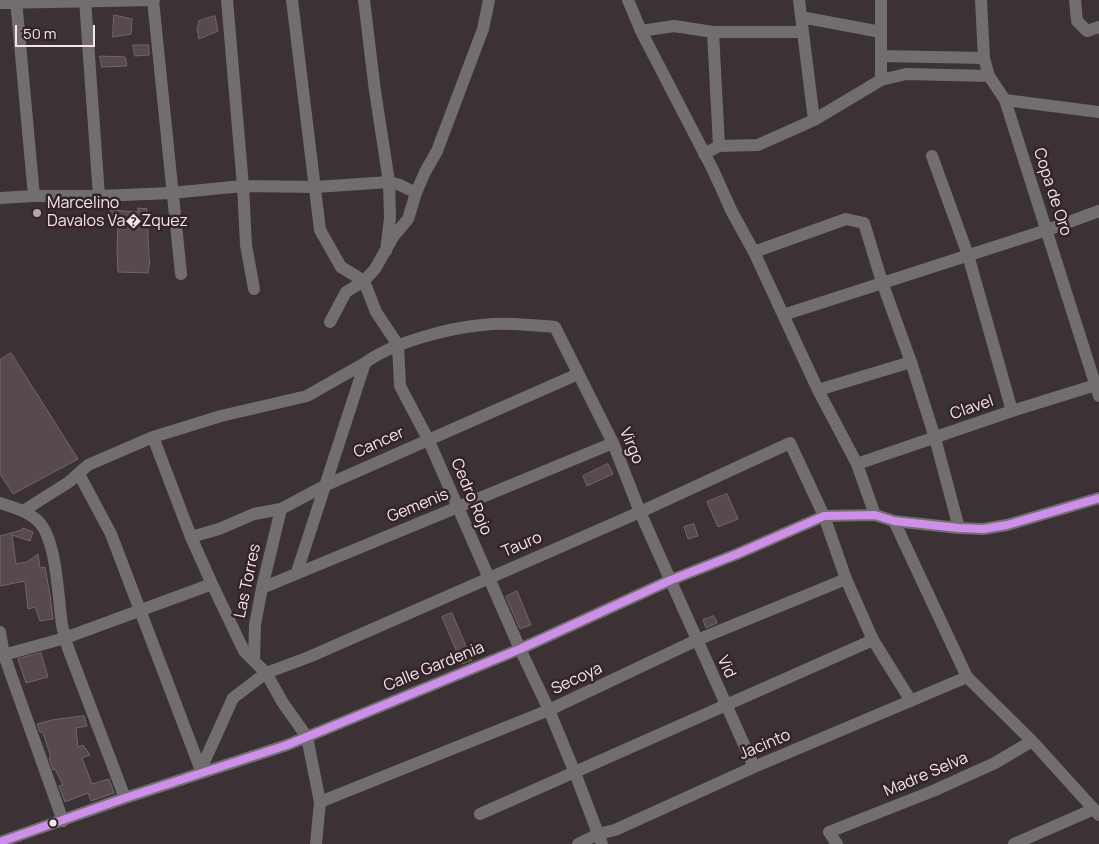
<!DOCTYPE html>
<meta charset="utf-8">
<style>
body{margin:0}
#map{position:relative;width:1099px;height:844px;overflow:hidden;background:#3b3235;font-family:Manrope,sans-serif}
canvas{display:block}
.scale{position:absolute;left:15px;top:25px;width:80px;height:22px;box-sizing:border-box;border:2px solid #f2e6ea;border-top:0;padding-left:6px;font-size:15px;line-height:18px;white-space:nowrap;color:#f2e6ea;-webkit-text-stroke:4px #34242a;paint-order:stroke}
</style>
<div id="map">
<canvas width="1099" height="844"></canvas>
<div class="scale">50 m</div>
</div>
<script>
const c = document.querySelector('canvas').getContext('2d');
c.lineJoin = 'round';
function fillPath(path, color) { c.fillStyle = color; c.fill(path, 'evenodd'); }
function stroke(path, color, width, dash) { c.strokeStyle = color; c.lineWidth = width; c.lineCap = dash ? 'butt' : 'round'; c.setLineDash(dash || []); c.stroke(path); }
function drawText(font, color, halo, rows, align = 'center') {
  c.font = font + ' Manrope,sans-serif'; c.lineWidth = 5; c.setLineDash([]); c.textBaseline = 'middle'; c.strokeStyle = halo; c.fillStyle = color; for (const [text, x, y, turn = 0] of rows) {
    c.save(); c.translate(x, y); c.rotate((+turn || 0) * Math.PI / 180); c.textAlign = isNaN(turn) ? turn : align; if (halo) c.strokeText(text, 0, 0); c.fillText(text, 0, 0); c.restore();
  }
}
const building = new Path2D(`
 M114,15L132,19L131,34L113,37Z
 M215,16L218,31L199,39L197,29L199,21Z
 M133,45H149V55L135,56Z
 M100,56L125,57L127,66L102,67Z
 M138,208L147,209L149,259L150,260L148,273L118,272L117,249L118,225H111L110,210L138,212Z
 M11,353L78,459L13,494L0,474V360Z
 M608,464L613,474L587,486L583,476Z
 M727,494L738,519L718,527L707,502Z
 M694,524L698,536L688,539L684,527Z
 M23,528L33,532L30,541L12,535L16,564L27,562L38,554L40,568L45,567L50,595L53,619L40,621L35,607L28,609L25,581L0,586V536L22,530Z
 M517,591L531,625L520,629L506,597Z
 M452,613L472,660L462,664L442,617Z
 M714,616L717,623L706,628L703,620Z
 M41,653L48,677L26,683L18,659Z
 M84,716L87,726L76,728L78,747L83,745L90,755L82,758L92,784L109,779L114,793L91,801L88,793L65,802L59,786L63,785L55,769L53,770L49,758L51,757L43,733L40,732L37,724L52,720Z`);
fillPath(building, '#57494e');
stroke(building, '#6f676a', 1);
stroke(new Path2D(`
 M16,0L34,196
 M85,0L99,196
 M153,0L181,274
 M227,0L243,186L246,245L254,289
 M292,0L320,230L341,267L364,281L376,312L398,345L400,386L428,439L520,649L549,710L575,773L602,844
 M364,0L375,91L389,182L390,218L386,251
 M628,0L641,31L713,170L732,212L754,252L818,390L857,464L875,515
 M799,0L814,120
 M881,0V80
 M981,0L984,58L989,76L1005,100L1099,396
 M1075,0L1077,21L1087,31L1099,27
 M0,3L154,0
 M801,17L881,32
 M641,31L674,26L713,32H803
 M713,32L719,146
 M881,56L984,58
 M1005,100L1099,112
 M704,154L719,146L758,145L814,120L881,80L906,74L989,76
 M932,156L968,255L1012,411
 M0,198L34,196H99L171,193L243,186L316,187L389,182L400,185L416,193L425,172L437,151L483,29L489,0
 M754,252L846,219L864,223L882,282L911,362L935,438L959,528
 M783,315L1047,230L1099,211
 M330,322L346,292L364,281L375,269L393,237L408,219L416,193
 M818,390L911,362
 M153,437L191,537L212,584L244,651L266,673L283,703L307,737L320,802L316,844
 M857,464L1012,411L1099,384
 M79,474L111,534L202,773
 M0,503C13,507 28,511 38,521C57,539 58,599 62,625C64,633 66,641 68,648L125,798
 M23,511L69,482L88,465L153,437L221,416L307,396L365,363C391,343 449,328 482,325C506,322 530,325 555,327L613,443L640,512L754,767
 M894,521L967,677L1032,741L1099,815
 M191,537L219,529L254,514L281,509L324,486L578,374
 M297,572L365,363
 M262,588L613,443
 M0,632L4,655L63,821
 M0,656L65,638L212,584
 M254,661L255,625L262,588L281,509
 M201,769L233,698L266,673L309,657L640,512L790,443L824,516L846,579L873,640L911,701
 M320,802L549,710L697,640L846,579
 M480,814L873,640
 M0,842L125,798L287,745L520,649L671,580L737,554L824,516L875,515L894,521L959,528L983,529L1007,525L1099,498
 M578,844L598,834L615,830L754,767L967,677
 M837,844L829,832L933,791L995,763L1032,741
 M1014,844L1094,809`), '#726e70', 12);
stroke(new Path2D(`
 M0,842L125,798L287,745L520,649L671,580L737,554L824,516L875,515L894,521L959,528L983,529L1007,525L1099,498`), '#ce8fe9', 8);
for (const [x, y, r, color] of [
 [37,213,5,"#b2a7ab"],
 [53,823,4.5,"#f2e6ea"]
]) { const dot = new Path2D(); dot.arc(x, y, r, 0, 2 * Math.PI); c.fillStyle = color; c.fill(dot); stroke(dot, '#34242a', 2); }
drawText('16px', '#f2e6ea', '#34242a', [
 ["Copa de Oro",1052,192,72],
 ["Clavel",972,408,-19],
 ["Cancer",379,443,-24],
 ["Virgo",631,446,67],
 ["Cedro Rojo",471,497,67],
 ["Gemenis",418,506,-22],
 ["Tauro",522,545,-23],
 ["Las Torres",248,581,-78],
 ["Calle Gardenia",434,667,-22],
 ["Vid",726,667,66],
 ["Secoya",577,679,-25],
 ["Jacinto",765,745,-23],
 ["Madre Selva",926,775,-23]
]);
drawText('16px', '#f2e6ea', '#34242a', [
 ["Marcelino",47,204],
 ["Davalos Va�Zquez",47,222]
], 'left');
</script>
